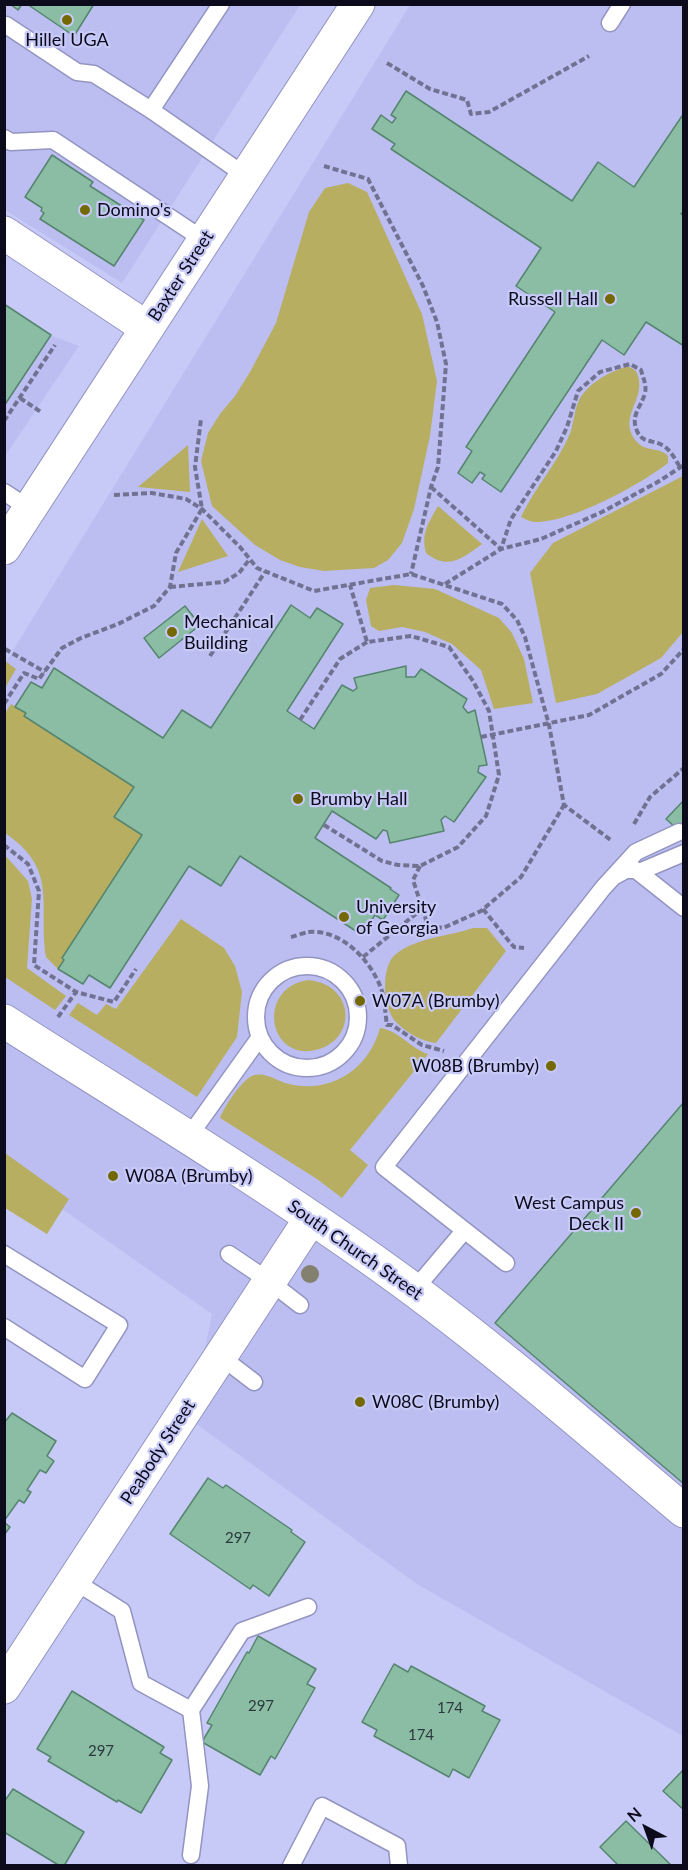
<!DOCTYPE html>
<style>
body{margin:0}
#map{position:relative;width:688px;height:1870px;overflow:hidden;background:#c7c9f7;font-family:Lato,sans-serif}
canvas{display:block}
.frame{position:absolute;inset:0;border:6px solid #0c0b1b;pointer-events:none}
.north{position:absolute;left:616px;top:1798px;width:60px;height:60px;-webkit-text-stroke:4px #c7c9f7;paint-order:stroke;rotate:319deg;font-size:16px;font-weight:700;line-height:24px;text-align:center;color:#0c0b1b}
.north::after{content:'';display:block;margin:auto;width:21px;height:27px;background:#0c0b1b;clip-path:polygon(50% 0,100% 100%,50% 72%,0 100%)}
</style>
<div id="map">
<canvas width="688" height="1870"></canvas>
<div class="frame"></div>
<div class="north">N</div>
</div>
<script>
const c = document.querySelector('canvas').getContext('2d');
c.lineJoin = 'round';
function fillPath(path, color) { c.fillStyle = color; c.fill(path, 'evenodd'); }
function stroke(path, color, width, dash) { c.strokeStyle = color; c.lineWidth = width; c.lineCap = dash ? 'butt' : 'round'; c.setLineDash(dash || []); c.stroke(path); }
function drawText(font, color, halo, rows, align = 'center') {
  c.font = font + ' Lato,sans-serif'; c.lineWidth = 4.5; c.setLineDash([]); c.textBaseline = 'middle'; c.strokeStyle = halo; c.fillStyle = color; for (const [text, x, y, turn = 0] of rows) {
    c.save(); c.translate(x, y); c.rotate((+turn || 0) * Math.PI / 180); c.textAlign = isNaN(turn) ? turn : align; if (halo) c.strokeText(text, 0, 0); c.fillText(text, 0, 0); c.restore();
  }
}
fillPath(new Path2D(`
 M4,5H300L122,283L5,210Z
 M410,5H683V1736L417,1584L191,1420L212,1314L5,1169L4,665Z
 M5,305L47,334L79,346L5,456Z`), '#bcbef2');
fillPath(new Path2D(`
 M348,183L367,192L422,314L437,381L430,436L414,509L402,543L388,560L374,568L324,571L300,567L280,560L255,545L212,506L201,461L208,433L220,414L235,396L250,372L276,323L309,212L325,188Z
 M628,366L636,371C650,399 614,417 638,443C647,452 660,447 668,456V463C640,485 570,523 535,522C530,522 526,519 521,517C534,489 555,466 568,438C575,425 573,407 582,395C594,379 611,372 628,366Z
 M188,445L190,492L138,487Z
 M683,476V632L661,658L597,694L556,703L530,573L553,543Z
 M438,506L482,544C463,558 448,571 426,553C421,533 428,524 438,506Z
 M202,519L228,556L178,572Z
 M394,585L435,589L499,618L512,633L524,659L533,703L494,709L481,670L452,644L425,632L402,627L379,631L371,626L366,600L370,588Z
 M5,661L16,669L5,688Z
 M11,704L26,713L25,716L134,787L114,817L142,835L62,958L64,960L58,969L46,957C38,903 59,870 5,833L4,715Z
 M4,854L28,881L32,899L27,968L66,996L55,1010L5,977Z
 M181,919L224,948L235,966L242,992L237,1037L197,1097L69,1015L78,1003L97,1015L106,1004L116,1009Z
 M473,928H487L506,951L436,1043C421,1041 407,1033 396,1022C383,1009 380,966 396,954C418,937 447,937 473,928Z
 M309,980C359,986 356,1046 310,1051C266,1055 259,986 309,980Z
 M380,1028C398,1030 410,1048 428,1054L350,1150L368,1165L342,1198L317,1179L220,1118C224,1107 242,1079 254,1075C266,1072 277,1081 289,1084C331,1094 369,1069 380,1028Z
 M5,1153L69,1199L47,1234L5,1208Z`), '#b7ae61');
const building = new Path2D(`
 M10,4H22L18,10Z
 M27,4H94L74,36Z
 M406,91L572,201L598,162L634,187L684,113V210L681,214L684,216V346L646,322L624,355L602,340L501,492L482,479L485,475L480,472L472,483L458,473L472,451L466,447L555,312L516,286L541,248L391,149L395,144L372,129L381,115L392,123L396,118L391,115Z
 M52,155L93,182L90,186L144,220L114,266L40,219L44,213L41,211L42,208L25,197Z
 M4,304L51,335L4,406Z
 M291,605L310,618L317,608L343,624L287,711L314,729L342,685L353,691L357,688L354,678L406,666V677H415L421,669L467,699L463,707L468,713L475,710L487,765L479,766L478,772L486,777L454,822L445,816L441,820L444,831L390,843L387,831L383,830L376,839L332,811L315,838L391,888L390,889L399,895L383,920L375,915L362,935L240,856L221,886L189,866L110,988L89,975L83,984L58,969L64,960L62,958L142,835L114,817L134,787L24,716L26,713L15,707L31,682L42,688L54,668L163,738L182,710L211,728Z
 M185,606L200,625L159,658L144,638Z
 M684,800V835L666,819Z
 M684,1102V1484L495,1323Z
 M12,1413L56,1441L47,1456L54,1461L46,1473L40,1470L27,1490L31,1492L24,1503L19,1500L4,1521V1423Z
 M208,1478L223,1488L226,1485L292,1530L291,1532L305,1542L269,1596L253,1585L250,1589L170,1534Z
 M4,1522L10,1527L4,1535Z
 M258,1636L316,1669L307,1684L315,1688L275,1759L271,1756L260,1775L202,1742L212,1725L207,1723L247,1652L249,1653Z
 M394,1664L408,1672L411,1666L485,1706L482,1711L500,1720L469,1778L453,1769L449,1777L374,1736L377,1730L362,1722Z
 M72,1691L164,1747L160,1753L172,1760L141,1813L118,1800L117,1802L48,1761L51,1757L37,1749Z
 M684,1769V1810L663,1791Z
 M13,1789L84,1832L64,1866H60L4,1832V1802Z
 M626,1821L672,1866H619L600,1847Z`);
fillPath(building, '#8bbda4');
stroke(building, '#55856e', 1.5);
const service = new Path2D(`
 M610,23L622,4
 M6,25L77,72L94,74L151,110L246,176
 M151,110L221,4
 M4,138L11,142L53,140L204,240
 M4,492L30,509
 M639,872L684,853
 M615,876L626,870H636L684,908
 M256 1017a51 51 0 1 1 102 0a51 51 0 1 1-102 0Z
 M187,1139L260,1037
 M4,1254L119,1325L85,1379L4,1327
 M229,1254L269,1281L300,1305
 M506,1263L384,1167L603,888L636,852L679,832
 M414,1290L464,1231
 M220,1356L254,1382
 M74,1581L122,1611L141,1683L191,1710L200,1786L191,1855
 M191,1710L242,1631L308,1607
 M291,1866L322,1806L397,1846L399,1866`);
const minor = new Path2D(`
 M4,233L147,328
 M4,1021C133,1103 264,1182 388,1271C491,1345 587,1429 684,1511
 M4,1687L311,1218`);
const secondary = new Path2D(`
 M4,548L358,4`);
stroke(service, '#9394c0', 19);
stroke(minor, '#9394c0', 35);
stroke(secondary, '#9394c0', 35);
stroke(new Path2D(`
 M387,63L430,89L467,100L471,114L489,112L589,56
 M324,166L368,179L423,286L437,322L446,364L438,467L431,487L411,574
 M20,398L41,412
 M4,421L55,345
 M431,487L501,549L511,519L556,451L567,427L578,391L600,372L630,364L641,370C643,378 647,385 645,393C641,408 629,416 638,433C643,443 654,440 662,445C670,449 675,459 680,467
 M114,495L152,493L186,499L202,509L240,547L257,568L314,591L411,574L502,604L517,620L525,637L549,725L564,805L612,841
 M445,584L501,549L541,539L602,512L656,483L684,465
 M170,587L224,582L239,573L249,560
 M5,649L45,672
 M210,656L265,572
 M4,704L24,673L39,679L62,648L81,638L118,624L154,606L170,587L176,553L202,509L195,467L201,419
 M300,720L340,659L367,642
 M481,737L589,715L661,674L684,649
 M634,824L650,797L684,768
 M324,825L382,861L398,865L420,866L458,847L486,816L499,775L489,711L473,681L449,647L411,636L367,642L350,585
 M4,845L28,864L39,891L34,965L76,992L114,1002L136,969
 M420,866L413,880L428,926L443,928L481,911L521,877L564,805
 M483,909L508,940L514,947L524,948
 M291,937C296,936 303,933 308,932C342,929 370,960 381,988C385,999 385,1013 387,1025H392L422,1045L444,1051
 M363,957L423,908
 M58,1017L76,992`), '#717292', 4, [6, 3]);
stroke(service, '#fff', 16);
stroke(minor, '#fff', 33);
stroke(secondary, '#fff', 33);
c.fillStyle = '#838070';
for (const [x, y] of [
 [310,1274]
]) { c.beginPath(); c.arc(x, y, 9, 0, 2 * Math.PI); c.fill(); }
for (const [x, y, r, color] of [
 [67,20,6,"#736900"],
 [85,210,6,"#736900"],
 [610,299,6,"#736900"],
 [172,632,6,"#736900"],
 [298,799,6,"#736900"],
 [344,917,6,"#736900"],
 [360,1001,6,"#736900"],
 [551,1066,6,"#736900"],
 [113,1176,6,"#736900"],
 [636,1213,6,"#736900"],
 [360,1402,6,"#736900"]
]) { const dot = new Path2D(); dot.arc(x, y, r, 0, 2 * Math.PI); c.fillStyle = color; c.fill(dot); stroke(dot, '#c7c9f7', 2); }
drawText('15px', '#2c383d', null, [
 ["297",238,1538],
 ["297",261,1706],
 ["174",450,1708],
 ["174",421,1735],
 ["297",101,1751]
]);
drawText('18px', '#0c0b1b', '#c7c9f7', [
 ["Hillel UGA",67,40,"center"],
 ["Domino's",97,210],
 ["Russell Hall",598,299,"right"],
 ["Mechanical",184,622],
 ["Building",184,643],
 ["Brumby Hall",310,799],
 ["University",356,907],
 ["of Georgia",356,928],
 ["W07A (Brumby)",372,1001],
 ["W08B (Brumby)",539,1066,"right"],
 ["W08A (Brumby)",125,1176],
 ["West Campus",624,1203,"right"],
 ["Deck II",624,1224,"right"],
 ["W08C (Brumby)",372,1402]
], 'left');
drawText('18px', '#0c0b1b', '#c7c9f7', [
 ["Baxter Street",181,276,-57],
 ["South Church Street",355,1250,35],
 ["Peabody Street",158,1452,-57]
]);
</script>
